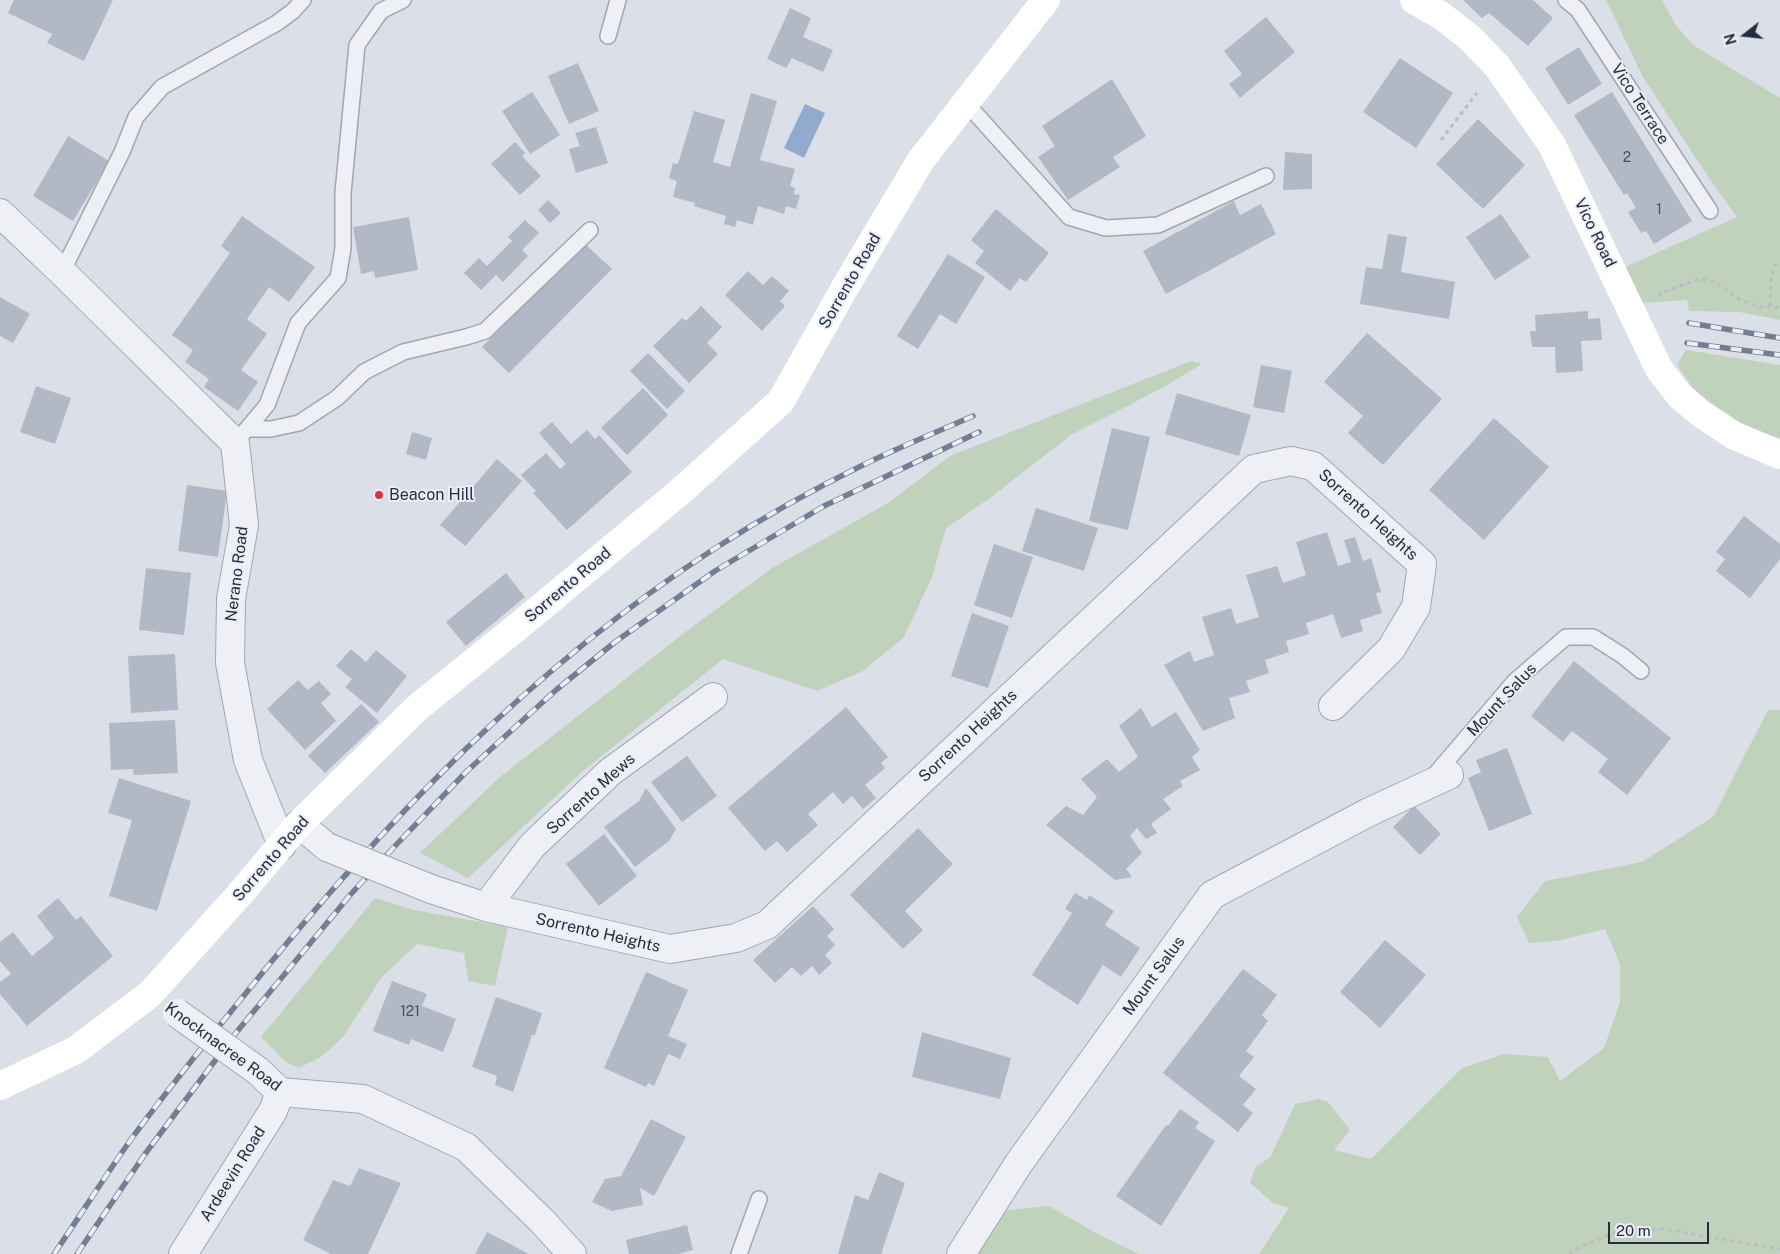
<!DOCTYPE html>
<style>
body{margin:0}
#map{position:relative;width:1780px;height:1254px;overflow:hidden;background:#dbdfe8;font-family:"Public Sans",sans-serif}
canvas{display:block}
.north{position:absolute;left:1720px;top:10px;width:50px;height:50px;-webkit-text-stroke:4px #ebeef5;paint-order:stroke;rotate:254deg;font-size:14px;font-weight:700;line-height:20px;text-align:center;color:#242c3f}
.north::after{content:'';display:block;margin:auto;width:18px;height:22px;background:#242c3f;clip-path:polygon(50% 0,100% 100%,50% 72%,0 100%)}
.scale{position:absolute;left:1608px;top:1222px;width:101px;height:22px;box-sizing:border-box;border:2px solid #242c3f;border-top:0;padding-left:6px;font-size:15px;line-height:18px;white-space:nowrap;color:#242c3f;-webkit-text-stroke:4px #ebeef5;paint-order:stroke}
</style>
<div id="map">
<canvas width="1780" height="1254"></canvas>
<div class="north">N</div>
<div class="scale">20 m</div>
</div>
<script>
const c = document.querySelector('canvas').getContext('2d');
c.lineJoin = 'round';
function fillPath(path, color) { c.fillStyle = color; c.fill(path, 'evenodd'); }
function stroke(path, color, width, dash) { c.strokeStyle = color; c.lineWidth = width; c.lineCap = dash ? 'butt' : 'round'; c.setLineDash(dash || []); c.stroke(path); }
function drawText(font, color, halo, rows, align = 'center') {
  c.font = font + ' "Public Sans",sans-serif'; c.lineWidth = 4; c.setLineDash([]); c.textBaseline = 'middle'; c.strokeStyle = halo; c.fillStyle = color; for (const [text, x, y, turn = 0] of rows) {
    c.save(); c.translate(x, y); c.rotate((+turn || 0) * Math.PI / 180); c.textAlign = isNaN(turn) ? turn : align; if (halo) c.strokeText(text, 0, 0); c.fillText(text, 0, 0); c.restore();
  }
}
fillPath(new Path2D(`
 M1606,0H1662L1675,24L1693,45L1780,98V320L1739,312L1689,311L1687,300L1643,303L1625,267L1737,217L1703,169L1643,77Z
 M1686,350L1780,365V438C1751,429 1718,417 1697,394C1690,385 1684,374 1677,365Z
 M1191,361L1202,364L1164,387L1071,435L990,498L946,528L932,577L904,637L863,671L817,691L723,659L583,771L468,878L420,853L500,777L688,630L772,568L888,503L950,456Z
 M1768,710H1780V1254H1259L1289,1208L1273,1203L1250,1183L1256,1166L1270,1158L1295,1104L1319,1099L1328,1102L1350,1130L1334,1150L1371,1159L1462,1068L1504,1054L1548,1057L1560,1081L1604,1048L1620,1002V964L1605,929L1557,941L1529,943L1517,917L1545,881L1642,862L1713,817Z
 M375,898L414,910L508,927L495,986L468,981L464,953L417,944L382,977L343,1037L321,1057L299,1068L286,1062L261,1037Z
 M1049,1206L1096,1233L1139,1254H972L995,1217L1009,1210Z`), '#c0d2bc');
fillPath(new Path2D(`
 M805,104L825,113L804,158L784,148Z`), '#92abcc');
fillPath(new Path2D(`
 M14,0H113L84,61L47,43L52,34L8,13Z
 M1463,0H1533L1553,18L1528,46L1489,13L1482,18Z
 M790,8L811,18L803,37L833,50L823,72L792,58L786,68L767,59Z
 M1266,17L1295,52L1240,98L1229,84L1242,74L1224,51Z
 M1579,47L1602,84L1568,105L1545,68Z
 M1400,58L1453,93L1416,148L1363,112Z
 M578,63L599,111L569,124L548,76Z
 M1112,79L1146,136L1113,157L1120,167L1068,200L1038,157L1055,146L1042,126Z
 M532,92L560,135L530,154L502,111Z
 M1612,92L1692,221L1654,244L1646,231L1641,233L1628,212L1636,208L1627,193L1624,195L1574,115Z
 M751,93L777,101L760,160L795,169L790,186L795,188L794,194L800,195L796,209L786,206L784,214L758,206L753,225L737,220L735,227L724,224L726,216L694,206L695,203L673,197L677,181L669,178L673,163L678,164L694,111L725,120L713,162L730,167Z
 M1478,119L1525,165L1483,209L1436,164Z
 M596,127L608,163L576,173L569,149L580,146L575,133Z
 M68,136L109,161L73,221L33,196Z
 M515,142L525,153L522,156L541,176L520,195L491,164Z
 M1285,152L1312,154V189L1283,190Z
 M548,200L561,213L550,223L538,210Z
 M1234,201L1240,215L1261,204L1276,234L1166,294L1143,251Z
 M996,209L1049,253L1026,282L1020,278L1010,291L975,263L984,251L971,240Z
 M1501,214L1530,257L1495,280L1466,237Z
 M242,216L315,267L289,302L269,287L247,319L267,334L241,370L258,382L238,411L204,387L209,379L185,362L193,350L172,335L230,253L221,246Z
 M409,217L418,270L375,278L374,271L361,274L353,227Z
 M525,220L539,233L522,250L528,256L503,282L496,275L481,290L464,273L479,258L487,266L512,241L508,237Z
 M1388,234L1407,237L1401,272L1455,282L1449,319L1360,304L1366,267L1382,269Z
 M584,243L612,269L509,373L482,347Z
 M948,254L985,277L956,324L940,314L918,349L897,336Z
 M748,271L763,285L772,276L789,291L780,301L785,306L762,331L725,295Z
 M0,297L30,314L13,343L0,336Z
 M701,306L722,327L707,343L718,354L689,383L653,346L682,318L686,321Z
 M1588,311V319L1600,318L1602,340L1581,341L1583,371L1556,373L1555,347H1532L1530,331H1536L1535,315Z
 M1367,333L1442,399L1383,465L1348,433L1363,416L1324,382Z
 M648,353L685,391L667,409L630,371Z
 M1261,365L1292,371L1284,413L1253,407Z
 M36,386L71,398L55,444L20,432Z
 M643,388L668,415L627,455L601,428Z
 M1177,393L1251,415L1239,456L1165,434Z
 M1494,418L1549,467L1484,540L1429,490Z
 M552,422L571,444L587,430L595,439L599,435L632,472L567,530L533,493L536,491L521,475L546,453L560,469L566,464L539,433Z
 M1112,428L1150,437L1128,530L1089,521Z
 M412,432L432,438L426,460L406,454Z
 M497,459L522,481L465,546L440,525Z
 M187,485L227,491L218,557L178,551Z
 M1036,508L1098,528L1084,571L1022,551Z
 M1744,516L1780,544V559L1750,598L1716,571L1725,559L1716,552Z
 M1327,532L1338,566L1351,562L1344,540L1355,537L1363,561L1371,558L1381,592L1376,593L1382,613L1360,620L1363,631L1341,638L1333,614L1306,623L1309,634L1286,641L1289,652L1265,660L1269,673L1246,681L1250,692L1229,698L1235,718L1203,731L1164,665L1190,651L1194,662L1214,655L1202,617L1231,608L1236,624L1259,617L1246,575L1277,566L1283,583L1306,575L1296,542Z
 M994,544L1033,557L1012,618L974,605Z
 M146,568L191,573L184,635L139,630Z
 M506,573L525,597L466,646L446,622Z
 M972,613L1009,626L988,688L951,676Z
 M351,649L366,662L376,650L407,676L377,713L345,687L352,679L336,666Z
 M175,654L178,710L131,713L128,656Z
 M1574,661L1671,738L1627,795L1598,772L1608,759L1572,731L1563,742L1531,716Z
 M298,680L308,690L319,681L331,694L321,703L336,721L305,750L267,709Z
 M361,704L379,722L325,773L308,756Z
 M846,707L888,757L881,763L885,768L865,785L876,798L863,809L852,796L843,804L833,792L808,814L818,825L787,852L777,841L765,851L728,808Z
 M1141,708L1152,727L1176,712L1200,750L1192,757L1200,770L1180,781L1183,786L1163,799L1171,809L1151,824L1157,833L1146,839L1137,828L1130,836L1142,853L1126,869L1132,877L1115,880L1046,825L1066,806L1083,815L1097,797L1081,779L1107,759L1119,772L1138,757L1119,726Z
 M175,720L178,773L134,775L133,769L111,770L109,723Z
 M1507,748L1532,814L1489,831L1468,778L1481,772L1476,760Z
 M687,756L717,796L682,822L651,782Z
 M119,778L191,801L157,911L109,896L132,820L108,813Z
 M646,788L676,829L669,841L635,867L604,827L639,801Z
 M1414,806L1441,834L1420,855L1393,827Z
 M918,828L953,864L905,911L923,930L903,949L850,895Z
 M604,834L637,876L599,906L566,864Z
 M1075,893L1087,900L1089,895L1114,911L1105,925L1140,948L1121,977L1103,965L1078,1005L1032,975L1072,913L1065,909Z
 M58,898L76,920L81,916L113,956L27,1026L0,994V982L11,974L0,961V942L13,932L32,956L54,938L37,916Z
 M813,906L834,929L827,936L835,945L825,955L832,963L819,975L812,966L801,976L792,967L775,983L753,960Z
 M1385,940L1426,975L1380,1028L1340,992Z
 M1243,969L1277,995L1262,1015L1268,1021L1246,1051L1254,1057L1239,1076L1256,1089L1243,1105L1253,1113L1238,1132L1163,1073Z
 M646,972L688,990L668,1036L687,1044L680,1059L668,1054L654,1086L648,1083L646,1087L604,1068Z
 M392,981L427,994L422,1006L456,1019L443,1052L411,1039L409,1045L373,1031Z
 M496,997L542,1013L535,1035H532L513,1092L495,1085L497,1076L472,1067Z
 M922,1032L1011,1058L1000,1099L912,1077Z
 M1180,1109L1199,1122L1195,1128L1215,1141L1161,1226L1116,1196L1166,1125L1168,1126Z
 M651,1119L686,1137L654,1196L640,1188L643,1205L612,1211L592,1202L605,1179L621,1176Z
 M359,1168L401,1183L368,1254H331L303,1240L333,1180L350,1186Z
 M879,1172L905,1183L881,1254H838L855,1195L868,1200Z
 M687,1225L693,1250L678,1254H629L626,1240Z
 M487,1232L529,1254H475Z`), '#b2b8c5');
const lane = new Path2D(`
 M1566,0L1578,10L1710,211
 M608,36L618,0
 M966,103L1069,217L1106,228L1158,225L1266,176
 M62,272L122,152L136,117L162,87L277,23L293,11L303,0
 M247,429H271L299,423L337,398L364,372L403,352L466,337L485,331L590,230
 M235,443L267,405L298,323L338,278L343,248V193L357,45L381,11L403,0
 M1432,778L1515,681L1566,637H1593L1623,656L1641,671
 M739,1254L759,1199`);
const street = new Path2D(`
 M0,213L62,272L235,443L244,525L231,599L230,663L248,760L282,845
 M299,824L327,847
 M431,889L486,907L670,949L736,938L767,925L1254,469L1291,461L1313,466L1422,564L1416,607L1391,649L1333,706
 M486,907L532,846L610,772L713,697
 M258,1071L280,1092L363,1099L466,1147L542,1221L572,1254
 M183,1254L273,1111L280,1092
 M961,1254L1019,1163L1212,895L1367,813L1449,775`);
stroke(lane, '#a0a6b2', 18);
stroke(street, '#a0a6b2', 30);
stroke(new Path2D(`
 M1441,140L1477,93
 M1661,296L1660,293L1697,280L1706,279L1717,283L1740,300L1764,308L1770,306L1780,308
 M1770,306L1771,277L1775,265H1780
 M1569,1254L1584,1245L1621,1230L1663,1229L1780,1249`), '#b9bdc6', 3, [4, 4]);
stroke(lane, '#eef0f6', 15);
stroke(street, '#eef0f6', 28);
stroke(new Path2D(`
 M1414,0L1442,16L1470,38L1497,66L1552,145L1659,369L1679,395L1700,413L1733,435L1780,455
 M0,1086L76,1050L150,994L239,895L299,824L418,707L521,624L682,490L781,401L844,289L921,160L1046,0`), '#fff', 28);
const rail = new Path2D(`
 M1689,323L1780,338
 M1687,343L1780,355
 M54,1254C80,1216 105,1176 132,1138C168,1089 207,1041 246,993C381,825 532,667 714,549C762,518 812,490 863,465C899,447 937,432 973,416
 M77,1254L145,1154L235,1034L351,894L396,845L467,771L556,690L615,642L715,571L824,506L979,432`);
stroke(rail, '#737d93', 5.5);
stroke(rail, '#ebeef5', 4, [11]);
const streetBridge = new Path2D(`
 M327,847L431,889
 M177,1013L258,1071`);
stroke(streetBridge, '#a0a6b2', 30, []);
stroke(streetBridge, '#eef0f6', 28);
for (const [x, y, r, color] of [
 [379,495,5,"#dc3141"]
]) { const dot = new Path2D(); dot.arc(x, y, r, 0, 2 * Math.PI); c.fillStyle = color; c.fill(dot); stroke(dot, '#ebeef5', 2); }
drawText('14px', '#484f60', null, [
 ["2",1627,158],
 ["1",1659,210],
 ["121",410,1012]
]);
drawText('16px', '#242c3f', '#ebeef5', [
 ["Vico Terrace",1640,104,57],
 ["Vico Road",1595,233,64],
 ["Sorrento Road",850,281,-60],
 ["Sorrento Heights",1368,515,42],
 ["Nerano Road",237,574,-83],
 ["Sorrento Road",568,585,-40],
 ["Mount Salus",1502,700,-47],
 ["Sorrento Heights",968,736,-43],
 ["Sorrento Mews",591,794,-42],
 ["Sorrento Road",271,859,-49],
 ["Sorrento Heights",598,933,13],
 ["Mount Salus",1154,976,-54],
 ["Knocknacree Road",223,1047,36],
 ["Ardeevin Road",233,1174,-58]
]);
drawText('16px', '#242c3f', '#ebeef5', [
 ["Beacon Hill",389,495]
], 'left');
</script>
